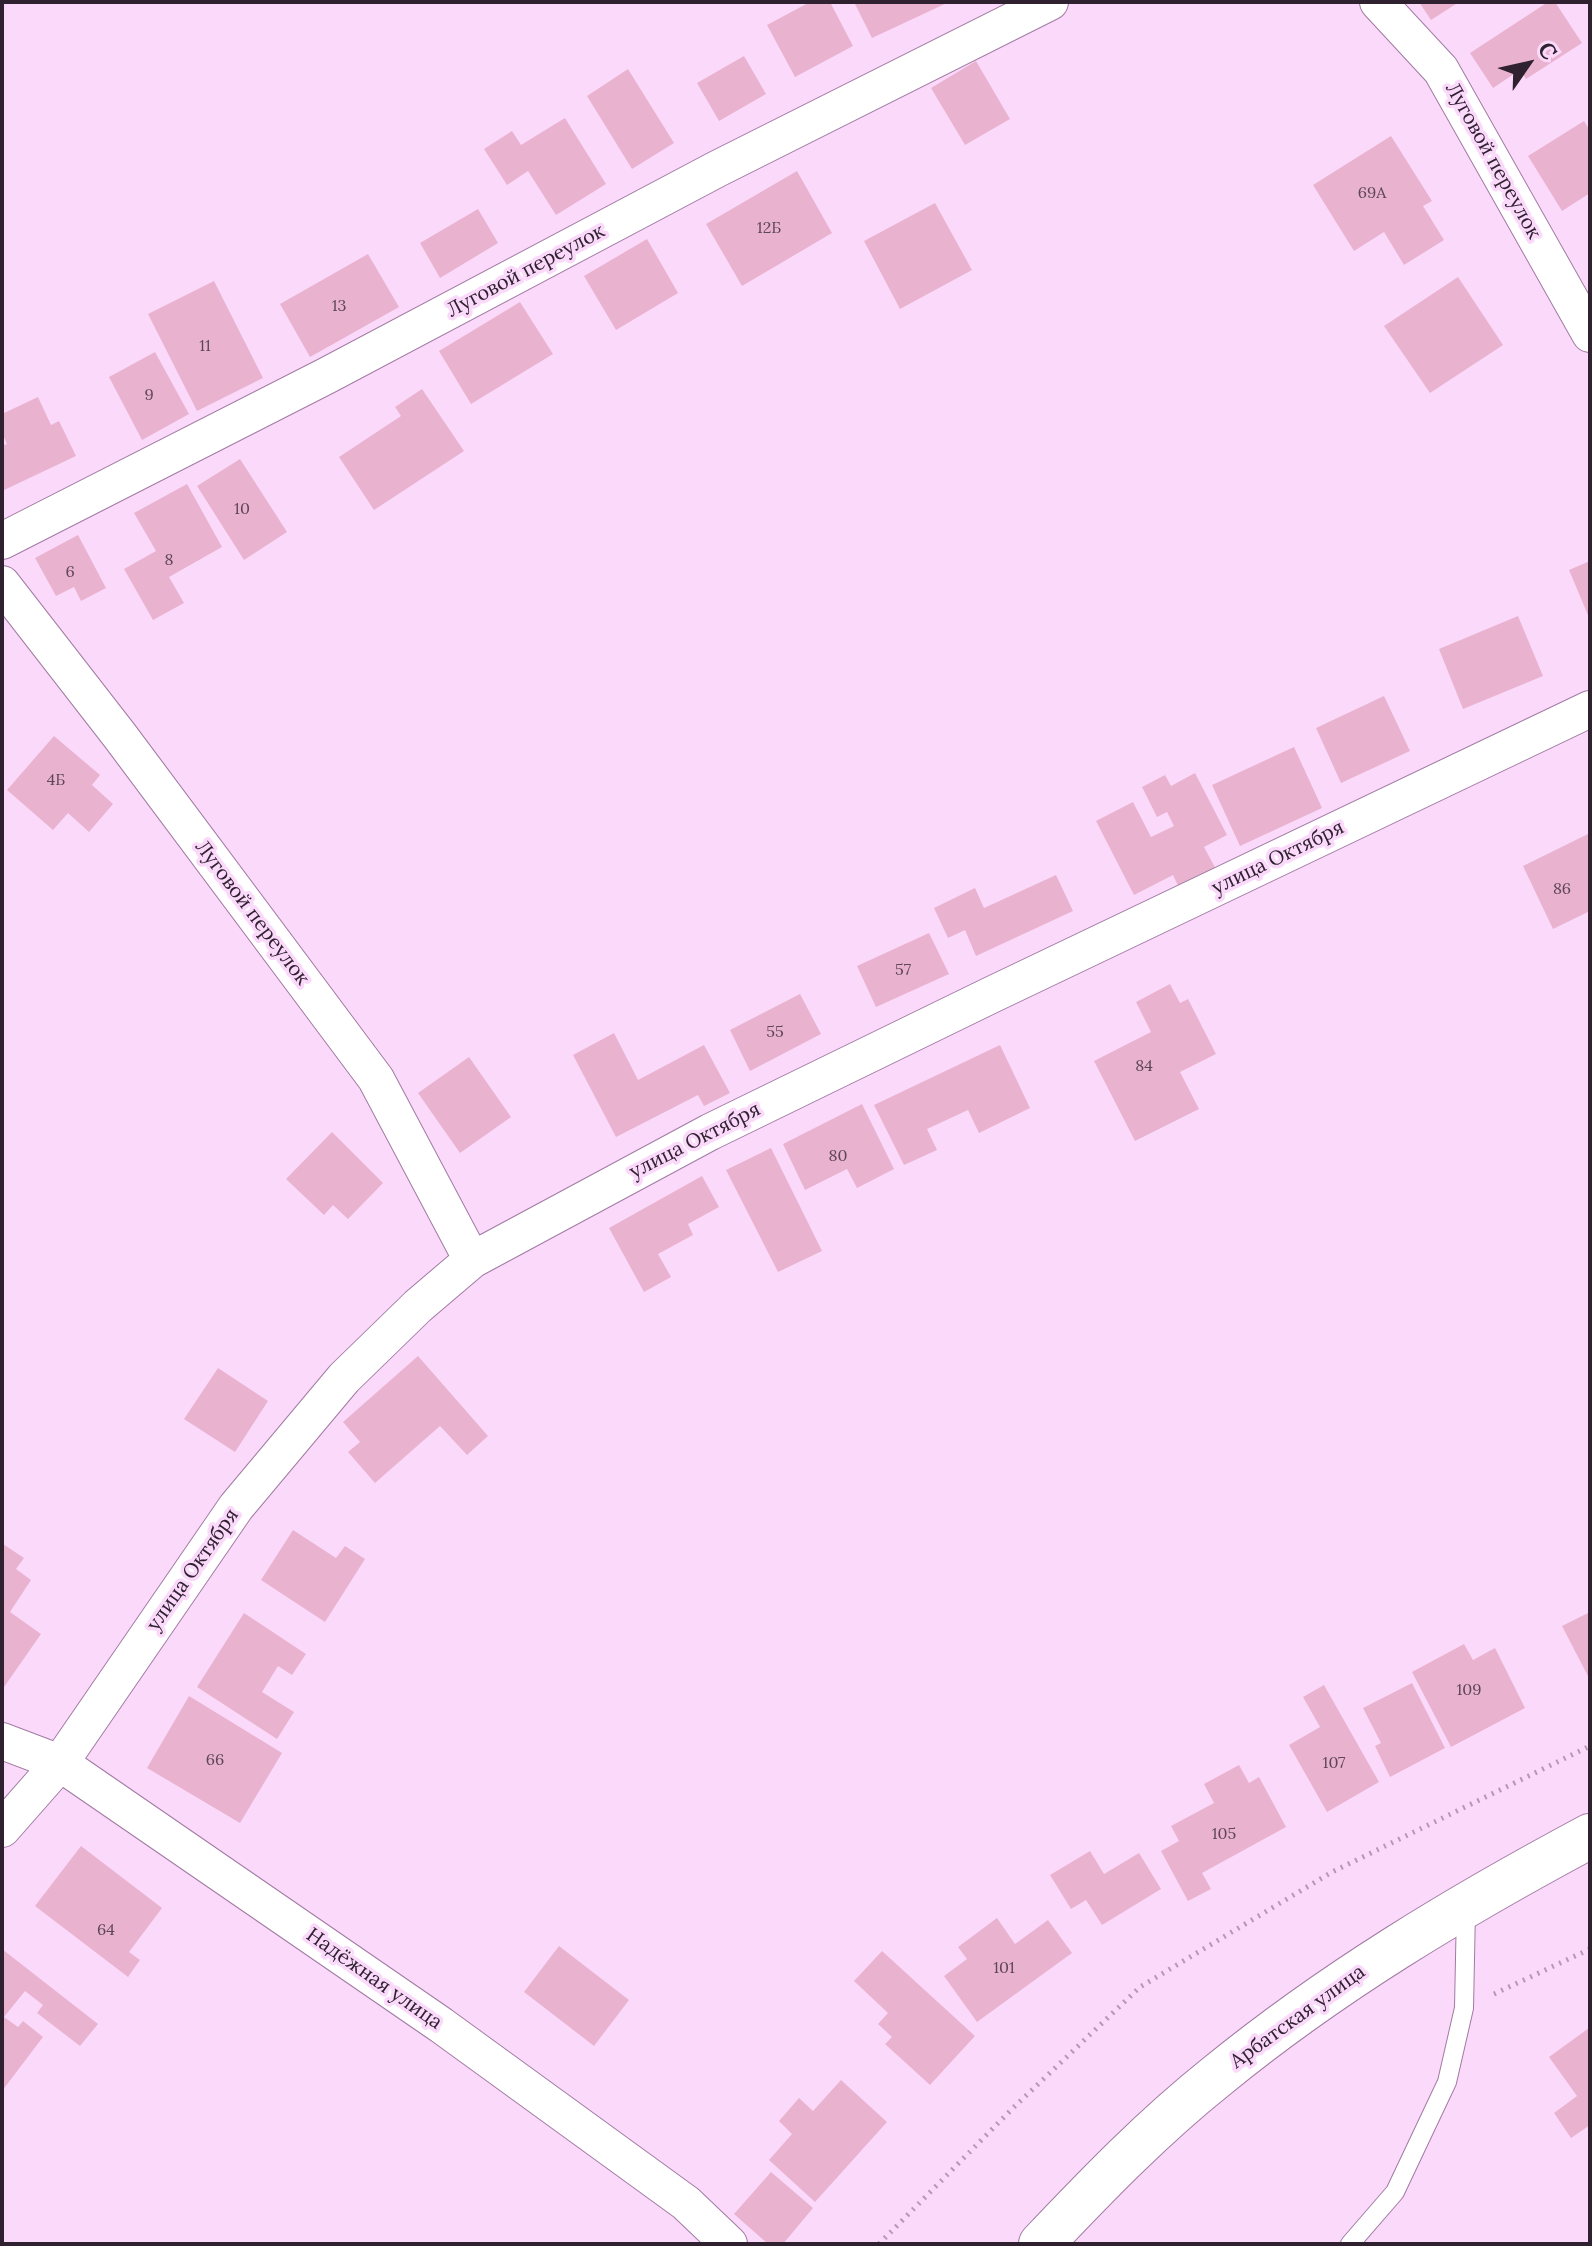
<!DOCTYPE html>
<meta charset="utf-8">
<style>
body{margin:0}
#map{position:relative;width:1592px;height:2246px;overflow:hidden;background:#fbd9fb;font-family:Lora,serif}
canvas{display:block}
.frame{position:absolute;inset:0;border:4px solid #302130;pointer-events:none}
.north{position:absolute;left:1488px;top:24px;width:80px;height:80px;-webkit-text-stroke:6px #fbd9fb;paint-order:stroke;rotate:56deg;font-size:22px;font-weight:700;line-height:32px;text-align:center;color:#302130}
.north::after{content:'';display:block;margin:auto;width:28px;height:36px;background:#302130;clip-path:polygon(50% 0,100% 100%,50% 72%,0 100%)}
</style>
<div id="map">
<canvas width="1592" height="2246"></canvas>
<div class="frame"></div>
<div class="north">С</div>
</div>
<script>
const c = document.querySelector('canvas').getContext('2d');
c.lineJoin = 'round';
function fillPath(path, color) { c.fillStyle = color; c.fill(path, 'evenodd'); }
function stroke(path, color, width, dash) { c.strokeStyle = color; c.lineWidth = width; c.lineCap = dash ? 'butt' : 'round'; c.setLineDash(dash || []); c.stroke(path); }
function drawText(font, color, halo, rows, align = 'center') {
  c.font = font + ' Lora,serif'; c.lineWidth = 7; c.setLineDash([]); c.textBaseline = 'middle'; c.strokeStyle = halo; c.fillStyle = color; for (const [text, x, y, turn = 0] of rows) {
    c.save(); c.translate(x, y); c.rotate((+turn || 0) * Math.PI / 180); c.textAlign = isNaN(turn) ? turn : align; if (halo) c.strokeText(text, 0, 0); c.fillText(text, 0, 0); c.restore();
  }
}
fillPath(new Path2D(`
 M810,2H830L853,46L795,77L767,25Z
 M854,2H949L872,38Z
 M1419,2H1459L1431,20Z
 M1548,2H1555L1582,43L1526,79L1520,70L1493,88L1470,53Z
 M744,56L766,94L719,121L697,83Z
 M976,61L1010,119L965,145L931,88Z
 M628,69L674,143L632,169L587,96Z
 M565,118L606,184L556,215L528,171L507,185L484,149L512,131L521,145Z
 M1584,121L1590,131V193L1562,211L1528,156Z
 M1391,136L1432,201L1423,206L1444,240L1404,265L1384,232L1354,251L1313,185Z
 M797,171L832,233L742,286L706,224Z
 M935,203L972,270L900,309L864,241Z
 M478,209L498,243L440,278L420,243Z
 M647,239L678,293L616,330L584,276Z
 M368,254L399,307L310,357L280,304Z
 M1458,277L1503,345L1430,393L1384,326Z
 M214,281L263,378L197,411L148,314Z
 M520,302L553,354L471,404L439,351Z
 M155,352L189,414L142,440L109,377Z
 M422,389L464,451L374,510L339,457L401,416L395,407Z
 M38,397L51,425L59,421L76,456L2,491V446L7,444L2,433V414Z
 M240,459L287,532L244,560L197,486Z
 M187,484L222,547L169,577L184,603L153,620L124,569L156,551L134,513Z
 M78,535L106,588L81,601L74,587L56,596L35,558Z
 M1590,561V620L1569,570Z
 M1518,616L1543,676L1463,709L1439,649Z
 M1384,696L1410,751L1341,783L1316,728Z
 M54,736L100,775L92,785L113,804L89,832L68,813L53,830L7,790Z
 M1294,747L1322,808L1240,846L1212,785Z
 M1195,773L1227,835L1204,847L1218,873L1181,892L1173,875L1134,895L1096,821L1133,802L1151,837L1174,826L1167,812L1157,817L1142,787L1165,775L1171,786Z
 M1590,833V911L1553,929L1523,866Z
 M1056,875L1073,911L976,956L965,930L948,938L934,908L975,888L984,908Z
 M929,933L949,974L876,1007L857,966Z
 M1170,984L1180,1003L1188,999L1216,1054L1180,1072L1199,1109L1135,1141L1094,1061L1151,1032L1136,1002Z
 M800,994L821,1034L750,1071L730,1030Z
 M614,1033L638,1080L704,1045L730,1093L704,1106L698,1095L616,1137L573,1055Z
 M1000,1045L1030,1108L979,1133L968,1110L927,1129L937,1150L904,1165L874,1105Z
 M469,1057L511,1117L460,1153L418,1093Z
 M862,1104L894,1169L857,1188L847,1169L805,1190L783,1144Z
 M332,1132L383,1183L348,1219L333,1205L324,1215L286,1179Z
 M771,1148L822,1251L778,1272L726,1170Z
 M702,1176L719,1207L688,1224L693,1235L658,1254L671,1277L644,1292L609,1228Z
 M418,1356L488,1436L467,1455L440,1426L375,1483L348,1452L360,1442L343,1422Z
 M218,1368L268,1401L235,1452L184,1419Z
 M293,1530L336,1558L345,1546L365,1559L325,1622L261,1580Z
 M3,1544L24,1558L16,1569L31,1580L10,1612L41,1634L2,1690Z
 M1590,1612V1680L1562,1626Z
 M244,1613L306,1654L292,1675L278,1666L262,1692L294,1712L277,1739L197,1687Z
 M1464,1644L1473,1660L1495,1648L1525,1708L1451,1747L1412,1672Z
 M1412,1683L1445,1748L1390,1777L1375,1746L1381,1743L1363,1708Z
 M1324,1685L1379,1782L1327,1812L1289,1745L1320,1727L1303,1697Z
 M189,1696L282,1753L240,1823L147,1768Z
 M1239,1765L1249,1783L1259,1777L1286,1827L1202,1873L1211,1889L1188,1901L1161,1851L1179,1841L1171,1826L1214,1803L1204,1784Z
 M81,1846L162,1908L129,1952L140,1960L128,1977L35,1906Z
 M1090,1851L1104,1874L1139,1853L1161,1889L1102,1925L1086,1900L1071,1909L1050,1875Z
 M997,1918L1015,1944L1048,1920L1072,1953L977,2022L944,1976L967,1959L958,1947Z
 M559,1946L629,2000L594,2046L524,1992Z
 M2,1949L98,2024L80,2046L37,2013L43,2005L25,1991L4,2017L18,2027L23,2021L43,2037L2,2091Z
 M882,1951L975,2036L930,2085L885,2044L892,2037L878,2024L888,2013L854,1981Z
 M1589,2028L1590,2125L1571,2138L1554,2113L1577,2096L1549,2057Z
 M841,2080L887,2122L815,2202L769,2160L792,2134L779,2121L799,2098L813,2111Z
 M771,2172L813,2208L783,2244H768L734,2214Z`), '#e9b3cf');
const service = new Path2D(`
 M1350,2244L1395,2192L1447,2082L1464,2008L1466,1909`);
const minor = new Path2D(`
 M1378,2L1441,70L1590,334
 M2,541L326,376L717,169L1050,2
 M2,584L120,736L376,1079L472,1260
 M2,1741L60,1763L441,2025L686,2203L729,2244
 M2,1829L60,1763L236,1507L344,1378L418,1306L472,1260L710,1132L989,996L1590,709`);
const secondary = new Path2D(`
 M1041,2244C1097,2185 1153,2127 1217,2076C1332,1982 1459,1906 1590,1836`);
stroke(service, '#a17ba2', 20);
stroke(minor, '#a17ba2', 38);
stroke(secondary, '#a17ba2', 46);
stroke(new Path2D(`
 M1494,1994L1590,1949
 M879,2244L1012,2109L1140,1987L1332,1872L1590,1746`), '#b499b4', 5, [2, 6]);
stroke(service, '#fff', 18);
stroke(minor, '#fff', 36);
stroke(secondary, '#fff', 44);
drawText('16px', '#5e4658', null, [
 ["69А",1372,193],
 ["12Б",769,228],
 ["13",339,306],
 ["11",205,346],
 ["9",149,395],
 ["10",242,509],
 ["8",169,560],
 ["6",70,572],
 ["4Б",56,780],
 ["86",1562,889],
 ["57",903,970],
 ["55",775,1032],
 ["84",1144,1066],
 ["80",838,1156],
 ["109",1469,1690],
 ["66",215,1760],
 ["107",1334,1763],
 ["105",1224,1834],
 ["64",106,1930],
 ["101",1004,1968]
]);
drawText('20px', '#302130', '#fbd9fb', [
 ["Луговой переулок",1493,161,61],
 ["Луговой переулок",526,271,-28],
 ["улица Октября",1278,858,-26],
 ["Луговой переулок",252,913,53],
 ["улица Октября",695,1141,-27],
 ["улица Октября",193,1570,-55],
 ["Надёжная улица",374,1979,35],
 ["Арбатская улица",1298,2017,-36]
]);
</script>
